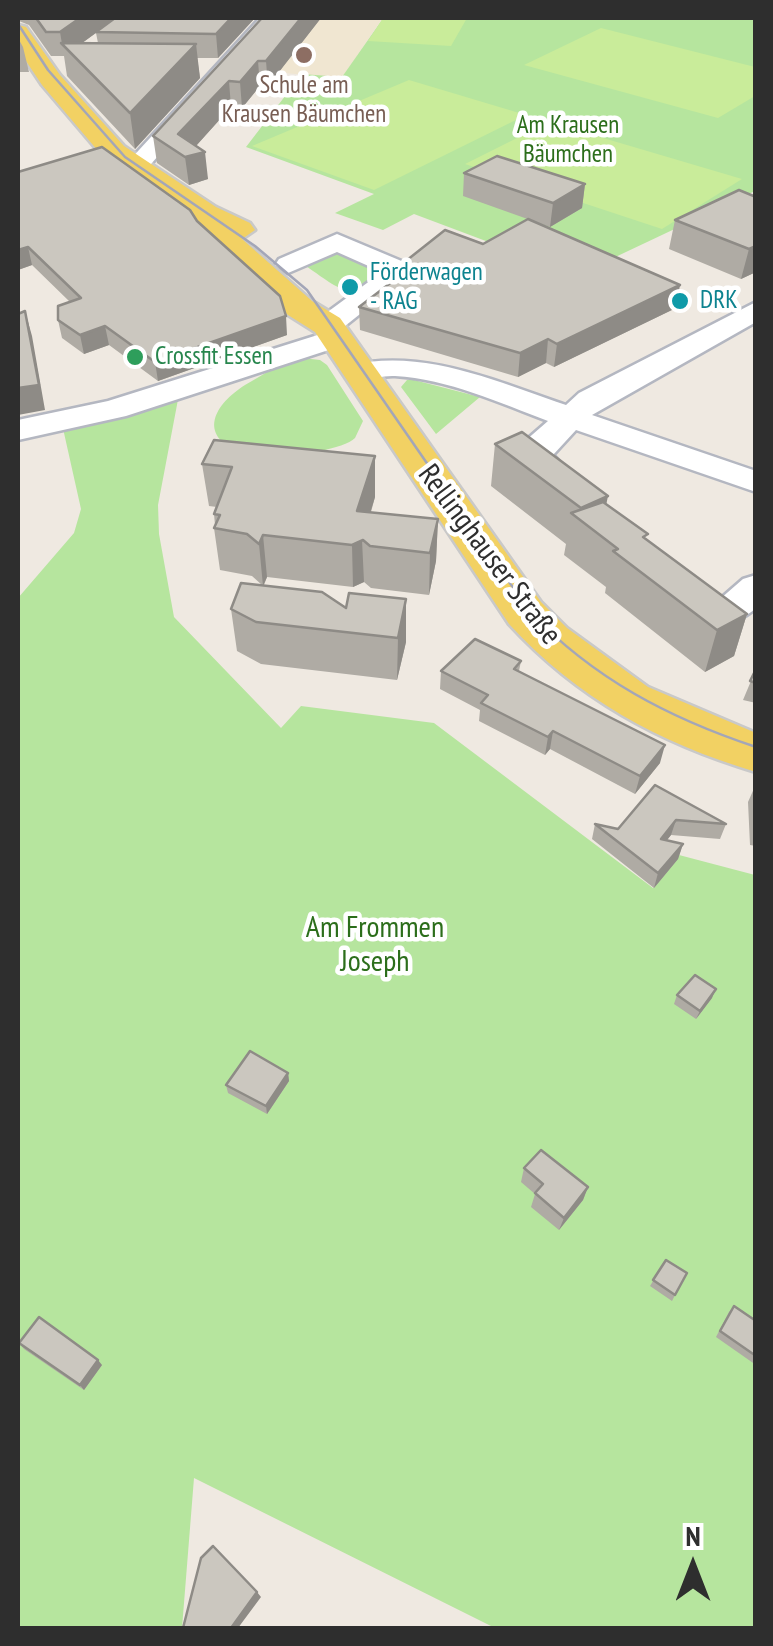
<!DOCTYPE html>
<meta charset="utf-8">
<style>
body{margin:0}
#map{position:relative;width:773px;height:1646px;overflow:hidden;background:#efe9e1;font-family:"PT Sans Narrow",sans-serif}
canvas{display:block}
.frame{position:absolute;inset:0;border:20px solid #2e2e2e;pointer-events:none}
.north{position:absolute;left:643px;top:1516px;width:100px;height:100px;-webkit-text-stroke:8px #fff;paint-order:stroke;rotate:0deg;font-size:28px;font-weight:700;line-height:40px;text-align:center;color:#2e2e2e}
.north::after{content:'';display:block;margin:auto;width:35px;height:45px;background:#2e2e2e;clip-path:polygon(50% 0,100% 100%,50% 72%,0 100%)}
</style>
<div id="map">
<canvas width="773" height="1646"></canvas>
<div class="frame"></div>
<div class="north">N</div>
</div>
<script>
const c = document.querySelector('canvas').getContext('2d');
c.lineJoin = 'round';
function fillPath(path, color) { c.fillStyle = color; c.fill(path, 'evenodd'); }
function stroke(path, color, width, dash) { c.strokeStyle = color; c.lineWidth = width; c.lineCap = dash ? 'butt' : 'round'; c.setLineDash(dash || []); c.stroke(path); }
function drawText(font, color, halo, rows, align = 'center') {
  c.font = font + ' "PT Sans Narrow",sans-serif'; c.lineWidth = 9; c.setLineDash([]); c.textBaseline = 'middle'; c.strokeStyle = halo; c.fillStyle = color; for (const [text, x, y, turn = 0] of rows) {
    c.save(); c.translate(x, y); c.rotate((+turn || 0) * Math.PI / 180); c.textAlign = isNaN(turn) ? turn : align; if (halo) c.strokeText(text, 0, 0); c.fillText(text, 0, 0); c.restore();
  }
}
fillPath(new Path2D(`
 M281,18H362L382,19L342,78L237,69Z`), '#f0e6d1');
fillPath(new Path2D(`
 M373,18H755V191L590,269L563,270L414,214L383,230L335,213L374,194L246,147L302,74L342,77L382,20Z
 M335,251L389,272C351,303 342,291 306,266Z
 M302,358L320,360L327,365L363,421L355,438C340,453 260,461 241,453C196,435 215,404 245,385C262,375 283,362 302,358Z
 M407,380H414L480,397L436,434L401,387Z
 M180,389L158,505L159,534L174,617L281,728L301,706L434,723L653,888L679,855L755,875V1628H495L194,1478L182,1628H18V598L74,533L81,509L62,424Z`), '#b6e59e');
fillPath(new Path2D(`
 M383,18H467L451,46L368,41Z
 M601,28L755,67V96L718,118L524,65Z
 M409,80L526,115L374,190L252,146Z
 M549,122L742,179L662,229L465,164Z`), '#c9ec9a');
const minor = new Path2D(`
 M260,18H279L144,172H128L124,167L128,162Z
 M337,234L411,265L414,271L340,330L352,338L347,344L126,416L18,440V420L108,401L324,333L314,325L318,319L382,272L337,252L288,273L275,265L279,259Z
 M756,302V322L592,415L756,471V492L576,430L553,455L587,490L582,497C555,504 530,479 521,455L525,441L548,421C500,403 448,379 395,376C379,375 365,383 348,378L344,372L348,366C422,347 497,382 566,405L579,393Z
 M756,575V608C727,634 687,627 665,593L671,584L684,581L720,599L743,579Z`);
const major = new Path2D(`
 M18,25L26,27L60,75L124,146L216,207L250,223L255,230L242,239L312,301L340,318L541,602L567,628L648,687L756,733V772C659,743 577,698 509,624L315,332L288,315L202,236L192,219L104,158L42,85L18,49Z`);
stroke(minor, '#b4b7c1', 5);
stroke(major, '#c9c9c9', 5);
fillPath(minor, '#fff');
fillPath(major, '#f2d163');
stroke(new Path2D(`
 M18,24L48,70L125,157L255,246L307,290L530,612C594,679 669,718 756,747`), '#a3a6b8', 2.5);
fillPath(new Path2D(`
 M18,18H255L218,58H197L200,78L135,149L67,76L64,56H51L29,25L19,21L18,22ZM96,33L98,43H82Z
 M262,18H321L268,86H260L242,108L231,107L196,146L208,179L189,185L157,163L153,136Z
 M18,38L23,47L29,72H18Z
 M18,172L197,221L287,335L158,381L109,345L84,354L62,338L58,320L70,302L32,265L18,270Z
 M464,173L585,184L582,208L550,227L463,196Z
 M739,190L756,272L741,279L669,249L675,220Z
 M483,244L676,308L554,367L546,363L518,377L360,330L359,307L397,278V268Z
 M214,440L375,497L371,512L438,519L436,561L429,595L371,588L364,582L353,587L267,577L264,585L346,608L406,642L397,680L261,664L237,651L231,609L262,585L252,576L220,570L214,528L215,525L214,514L217,507L209,506L202,464Z
 M495,444L606,504L647,540L747,614L734,656L705,672L605,593L606,587L564,555L566,544L491,486Z
 M521,661L519,671L660,763L635,794L550,749L545,755L479,721L480,710L440,689L441,671Z
 M756,669V703L743,700Z
 M756,784V846L750,845L748,802Z
 M655,785L726,824L720,839L671,835L667,840L683,844L678,859L654,888L592,839L595,824L618,829Z
 M677,995L712,998L696,1019L674,1004Z
 M288,1073L289,1081L267,1114L228,1093L226,1085Z
 M524,1168L588,1187L583,1200L559,1230L531,1207L535,1194L521,1182Z
 M666,1260L675,1295L672,1301L650,1286Z
 M734,1306L756,1321V1365L716,1337L729,1312Z
 M19,1343L102,1365L84,1390L24,1349Z`), '#afaba4');
fillPath(new Path2D(`
 M80,18H116L70,52L62,44L60,32Z
 M231,18H255L218,58L216,34Z
 M301,18H321L268,86L266,61Z
 M196,44L200,78L135,149L130,113Z
 M258,61L260,86L242,108L240,82Z
 M229,81L231,107L186,157L205,152L208,179L189,185L185,157L178,134Z
 M585,184L582,208L550,227L553,203Z
 M756,246V272L741,279L749,249Z
 M28,247L32,265L18,270V250Z
 M680,285L676,308L554,367L557,344Z
 M25,311L32,336L45,410L18,415V388Z
 M286,316L287,335L158,381L155,362Z
 M105,326L109,345L84,354L80,335Z
 M548,339L546,363L518,377L520,353Z
 M375,456V497L362,540L364,582L353,587L352,545L357,511Z
 M608,496L600,535L581,508Z
 M438,519L436,561L429,595L430,553Z
 M263,535L267,577L263,586L259,544Z
 M406,599V642L397,680L398,638Z
 M747,614L734,656L705,672L717,630Z
 M553,731L550,749L545,755L548,737Z
 M665,745L660,763L635,794L640,776Z
 M676,820L671,835L656,854L661,839Z
 M683,844L678,859L654,888L658,873Z
 M716,989L712,998L696,1019L700,1011Z
 M288,1073L289,1081L267,1114L266,1106Z
 M588,1187L583,1200L559,1230L564,1218Z
 M98,1360L102,1365L84,1390L80,1385Z
 M257,1592L261,1597L238,1628H231Z`), '#8e8b86');
const building = new Path2D(`
 M36,18H80L60,32H46Z
 M115,18H231L216,34L96,32Z
 M262,18H301L266,61H258L240,82L229,81L178,134L205,152L185,157L153,136Z
 M61,43L196,44L130,113Z
 M102,147L190,210L197,221L280,296L286,316L155,362L105,326L80,335L58,320V306L81,298L28,247L18,250V172Z
 M497,156L585,184L553,203L464,173Z
 M739,190L756,197V246L749,249L675,220Z
 M528,219L680,285L557,344L548,339L520,353L359,307L406,271L397,268L445,230L483,244Z
 M25,311L39,385L18,388V314Z
 M522,432L608,496L581,508L495,444Z
 M214,440L375,456L357,511L438,519L430,553L370,546L363,540L352,545L263,535L259,544L247,534L214,528L220,515L214,514L232,467L202,464Z
 M603,502L648,534L643,537L747,614L717,630L613,551L618,549L571,513Z
 M241,583L322,592L346,608L349,593L406,599L398,638L256,622L231,609Z
 M475,639L521,661L514,669L665,745L640,776L553,731L548,737L481,703L488,695L441,671Z
 M756,669V683L750,681Z
 M655,785L726,824L676,820L661,839L683,844L658,873L595,824L618,829Z
 M695,975L716,989L700,1011L677,995Z
 M250,1051L288,1073L266,1106L226,1085Z
 M541,1150L588,1187L564,1218L535,1193L543,1184L524,1168Z
 M666,1260L687,1273L675,1295L653,1280Z
 M734,1306L756,1321V1356L720,1331Z
 M39,1317L98,1360L80,1385L19,1343Z
 M213,1546L257,1592L231,1628H183L201,1558Z`);
fillPath(building, '#cbc7bf');
stroke(building, '#8e8b86', 2.5);
for (const [x, y, r, color] of [
 [304,55,10,"#8d6e63"],
 [350,287,10,"#0f9aa8"],
 [680,301,10,"#0f9aa8"],
 [135,357,10,"#2e9e5b"]
]) { const dot = new Path2D(); dot.arc(x, y, r, 0, 2 * Math.PI); c.fillStyle = color; c.fill(dot); stroke(dot, '#fff', 4); }
drawText('25px', '#785e54', '#fff', [
 ["Schule am",304,86],
 ["Krausen Bäumchen",304,115]
]);
drawText('25px', '#2c6e1b', '#fff', [
 ["Am Krausen",568,126],
 ["Bäumchen",568,155]
]);
drawText('25px', '#0d838f', '#fff', [
 ["Förderwagen",370,273],
 ["- RAG",370,302],
 ["DRK",700,301]
], 'left');
drawText('25px', '#27864d', '#fff', [
 ["Crossfit Essen",155,357]
], 'left');
drawText('30px', '#2e2e2e', '#fff', [
 ["Rellinghauser Straße",489,555,53]
]);
drawText('30px', '#2c6e1b', '#fff', [
 ["Am Frommen",375,928],
 ["Joseph",375,962]
]);
</script>
